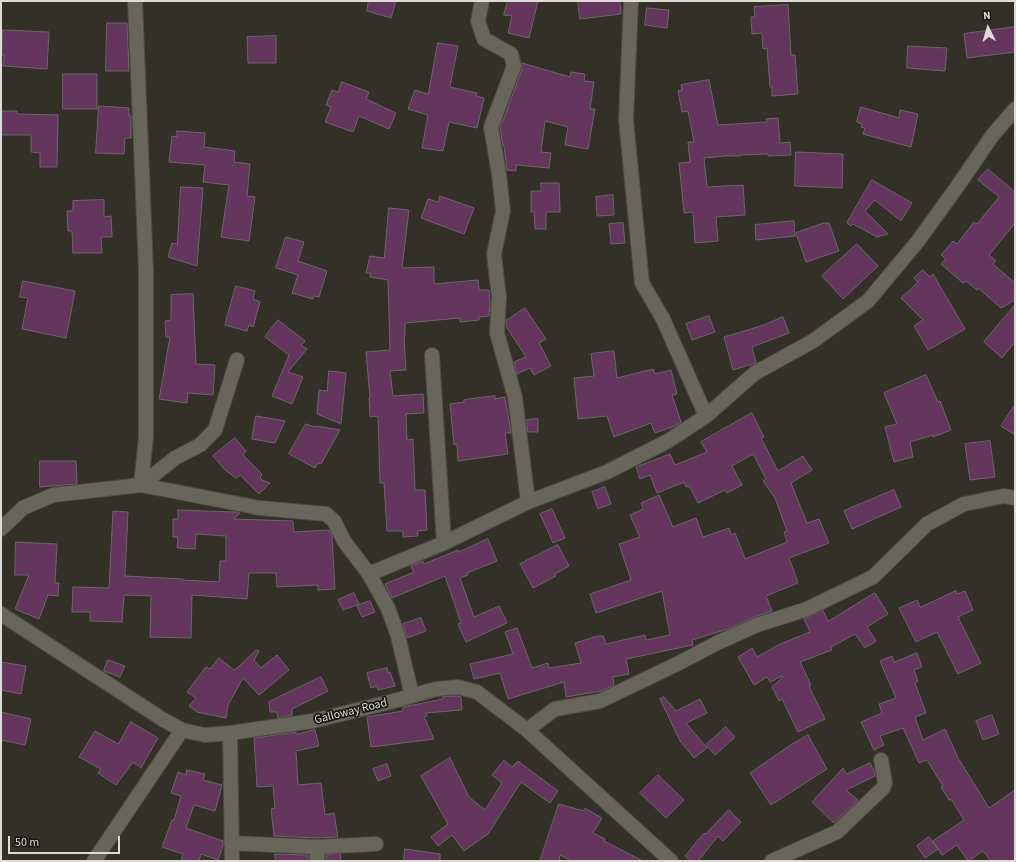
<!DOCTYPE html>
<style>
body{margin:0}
#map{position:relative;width:1016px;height:862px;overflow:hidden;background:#323027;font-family:"Source Sans 3",sans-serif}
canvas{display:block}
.frame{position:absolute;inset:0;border:2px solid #dddcd6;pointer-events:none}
.north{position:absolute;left:968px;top:8px;width:40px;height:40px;-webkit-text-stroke:3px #191814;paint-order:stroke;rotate:355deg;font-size:11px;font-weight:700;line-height:16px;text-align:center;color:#dddcd6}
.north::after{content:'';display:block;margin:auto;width:14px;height:18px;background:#dddcd6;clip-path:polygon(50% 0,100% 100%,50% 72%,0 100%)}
.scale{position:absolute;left:8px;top:836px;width:112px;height:18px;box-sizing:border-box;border:2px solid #dddcd6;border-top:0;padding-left:5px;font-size:12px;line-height:14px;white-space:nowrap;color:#dddcd6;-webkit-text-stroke:3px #191814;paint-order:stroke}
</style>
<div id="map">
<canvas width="1016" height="862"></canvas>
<div class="frame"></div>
<div class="north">N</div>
<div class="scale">50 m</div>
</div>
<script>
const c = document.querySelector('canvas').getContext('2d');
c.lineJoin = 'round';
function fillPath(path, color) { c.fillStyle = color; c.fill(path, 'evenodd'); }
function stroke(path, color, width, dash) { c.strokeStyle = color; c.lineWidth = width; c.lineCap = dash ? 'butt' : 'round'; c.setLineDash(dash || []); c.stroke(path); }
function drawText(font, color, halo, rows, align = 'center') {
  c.font = font + ' "Source Sans 3",sans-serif'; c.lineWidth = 3.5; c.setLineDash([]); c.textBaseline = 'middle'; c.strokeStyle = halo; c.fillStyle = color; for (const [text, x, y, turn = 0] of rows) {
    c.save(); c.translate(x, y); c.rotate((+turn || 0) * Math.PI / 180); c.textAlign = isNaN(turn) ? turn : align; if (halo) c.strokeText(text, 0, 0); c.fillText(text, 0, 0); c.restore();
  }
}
const building = new Path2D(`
 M369,1H396L391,18L367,11Z
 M508,1H538L529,38L508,33L512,16L504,15Z
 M578,1H620L621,14L580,19Z
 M788,5L791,55H795L798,94L772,96V87H770L767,48L763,49L762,33L752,34L751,17H755L754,7Z
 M647,8L669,10L667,28L645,25Z
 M107,23H127L129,71H106Z
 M1015,27V52L967,58L964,34Z
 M3,30L49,32L47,69L3,66L4,55H2Z
 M276,36V63H248L247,37Z
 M438,43L458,46L450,87L477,93L476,96L484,98L477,128L449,122L443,151L422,148L428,115L408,109L415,90L428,94Z
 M908,46L947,48L945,71L907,68Z
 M522,63L570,77L571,72L585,74L584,81L594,82L590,109H595L588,149L565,145L568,127L545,121L541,152L551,153L549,168L516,165V171L507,170L504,146L503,145L500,128L502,121H503L522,69Z
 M63,74H97V109H63Z
 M709,80L718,125L767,122L766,119L778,118L780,143L790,142L791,155L768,156V154L740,155V156H725L704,158L707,187L743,185L745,215L716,217L718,241L695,243L693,212L684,213L679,163L690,162L688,142H694L688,111L682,112L678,91L682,90L681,85Z
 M342,82L369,92L366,99L396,113L389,129L359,116L353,132L325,122L331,107L326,105L332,90L338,92Z
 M99,106L129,108V116H131V138H125L124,154L96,153Z
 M861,107L899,118L900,110L918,114L911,147L863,134L865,128L861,127L862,124L857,122Z
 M1,111H17V114L58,115L57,167H40V153L31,152V135H1Z
 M177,131L205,133L204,147L235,151L234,162L250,164L247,196L255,197L249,241L221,237L229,185L203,182L205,165L169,162L172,136L177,137Z
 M796,152L843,154L842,188L795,186Z
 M988,169L1015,192V223L989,255L996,261L993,264L1015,283V300L1001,308L978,288L977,290L966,281L963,283L941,264L946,259L941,255L953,241L957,244L974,222L977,224L999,197L978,180Z
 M872,180L912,203L901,221L875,200L865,211L888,234L877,237L853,224L851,226L847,223Z
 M541,183H559L560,212H546V229H535L534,212H531V191H541Z
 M181,187L203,188L197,266L168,257L172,243L177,244Z
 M613,195L614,215L597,216L596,197Z
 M440,196L474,208L464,234L421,218L428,199L438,202Z
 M104,200V217L111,216L112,237H101L102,253H73L72,231H68L67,211H73V201Z
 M389,208L409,210L402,268L434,267V284L478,280L479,290H489L490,304L489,316L479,317V320L460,322V318L405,323V336H404L406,370L390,371L393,396L423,394L424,413L406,414L407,440L413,439L415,490H425L427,530L417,531L418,536L403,537V531H387L384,483H380L378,416L370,417L369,398H370L366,352L390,350L388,280L370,277L371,273H366L370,256L384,258Z
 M794,221L795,236L756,240L755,225Z
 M623,223L625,243L611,244L609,224Z
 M824,223H829L839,251L806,262L796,233Z
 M286,237L304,242L298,261L327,271L319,297L314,296L313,299L292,293L298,275L276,268Z
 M857,244L878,266L843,299L822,276Z
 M923,270L930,277L933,274L965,329L928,350L914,326L923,320L901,298L918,282L914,278Z
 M23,281L75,291L66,338L22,329L28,298L20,297Z
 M236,286L255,291L253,299L260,302L253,327L249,325L247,331L225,325Z
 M193,294L196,364L215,365L213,395L188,393L187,403L159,399L170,337H166L165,321L171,320V295Z
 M1015,305V342L1002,358L984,342Z
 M525,308L546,339L539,343L551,366L534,375L530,368L517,374L514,362L526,357L506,326V321Z
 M709,316L715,332L692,340L686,324Z
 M783,317L789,333L752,347L756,363L733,370L724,337L764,325Z
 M278,320L305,341L301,345L307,349L288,372L303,377L292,404L272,396L289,355L265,337Z
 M614,351L617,378L653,369L655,374L671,370L677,394L672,395L681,422L675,426L655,433L651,423L614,437L607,416L578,419L574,378L594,376L591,354Z
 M329,371L346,373L341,424L317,414L319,390L327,391Z
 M926,375L938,402L940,401L951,430L933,437V435L910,442L913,457L894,462L885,427L897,424L884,393Z
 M495,396V399L505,397L511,433H505L508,454L458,461L457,444L454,445L450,404L464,402V400Z
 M1015,405V435L1001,426Z
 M752,413L764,437L761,438L778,471L803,456L812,470L791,483L807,523L819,519L829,543L789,558L798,583L766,596L772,611L754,617L728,629L692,640L693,645L626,659L629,674L613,677L614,685L601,691L566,697L564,682L508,699L500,673L474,679L470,664L513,654L505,632L517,628L532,668L548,663L549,668L581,663L575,643L598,636H603L606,644L645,635L646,640L670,635L662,591L596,613L590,594L631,580L619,544L640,537L630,515L643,509L641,503L659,495L673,527L696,518L703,537L729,528L731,535L735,533L745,559L787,542L784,532L787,531L775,498L763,481L766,479L753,454L732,466L742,485L727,493L725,490L698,503L689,486L686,487L684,482L657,493L650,475L640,479L636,467L670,454L675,465L707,452L701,442Z
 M256,416L285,421L275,443L252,439Z
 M538,419V432H528L526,420Z
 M306,424L315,427L316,426L340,430L321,464L318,463L315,468L289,454Z
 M235,438L246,451L243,455L262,474L260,479L270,483L259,494L240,475L236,478L225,470L213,456Z
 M990,441L995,477L970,480L965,444Z
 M40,461H76L77,484L40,487Z
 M605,487L611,504L598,509L592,492Z
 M894,490L901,507L852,529L844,511Z
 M552,509L565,538L553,543L540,514Z
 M178,510L236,512L240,513L234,519L293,521L294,532L329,530L332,536L335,589L318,590V585L277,587L276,573H249L247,599L192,595L191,638L150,637L151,596L124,595L122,622L90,621V612H72L73,587L109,588L113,511L128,512L125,576L183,579V580L219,582L220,561H226V536L196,534L195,549L177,548L178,537H173V519H178Z
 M488,539L497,561L467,573L468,575L460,578L474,617L499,606L507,623L466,642L458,624L461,623L445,576L392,598L385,584L414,572L411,566L423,561L424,564L458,550V552Z
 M16,542L57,544L55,583H59L58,596L48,595L39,619L15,609L29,575H15Z
 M558,545L569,566L555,574L556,576L533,588L520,564Z
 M956,591L957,594L965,591L973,610L958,617L981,663L958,674L937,632L916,642L899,608L917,600L920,607Z
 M354,593L359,604L343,610L338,600Z
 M875,593L888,614L867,627L876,641L865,648L855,634L831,647L832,650L800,662L811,685L809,686L825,719L798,732L782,699L779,701L772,687L783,677L782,676L770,682L767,677L754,685L738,657L752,648L757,657L780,644L810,632L804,619L823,610L828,621Z
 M370,601L375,612L362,617L357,606Z
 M421,618L426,631L407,638L403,624Z
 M257,650L259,651L254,660L261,668L277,655L289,670L259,695L243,678L228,705L226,718L197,712L189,706L196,698L187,692L206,667L210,669L219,658L234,670Z
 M917,653L922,667L914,670L918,681L915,683L926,713L915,717L923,740L945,729L958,758L989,808L1015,790V861H991L983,851L968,861L957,845L942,855L933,841L964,820L951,799L949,800L941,787L943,786L927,760L919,763L903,728L880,736L884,745L874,750L861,722L882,713L879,704L896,698L880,661L892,656L894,662Z
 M108,660L125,666L120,677L104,671Z
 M1,662L26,666L21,694L1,690Z
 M387,668L388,673L390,672L395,686L378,690L377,686L371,688L367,673Z
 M321,677L328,691L292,709V715L278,718L277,712H270L269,702Z
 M457,696L461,697L462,710L426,713L427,716L424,717L434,739L371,747L367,717L403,711V707L443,699V697Z
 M664,697L676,711L700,699L707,713L686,723L707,748L694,758L680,741L660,699Z
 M1,712L31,719L25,745L1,740Z
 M992,715L999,734L983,740L976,721Z
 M131,722L158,738L141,768L133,762L116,785L98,773L101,769L79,757L95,731L118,744Z
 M726,727L735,737L715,755L706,745Z
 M315,730L319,746L296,751L298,785L321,783L325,815L334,813L338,837L317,838L274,836L271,809L275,808L273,786L257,787L254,738L296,732V734Z
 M808,735L827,769L771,805L750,773L789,746Z
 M450,758L469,797L485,810L502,783L492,775L504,760L512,767L518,761L558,791L550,803L521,782L488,834L464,851L452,835L438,846L431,837L448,824L421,776Z
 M870,763L874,771L875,776L846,790L858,800L834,823L812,802L843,768L846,774Z
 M387,764L391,776L378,781L373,769Z
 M187,770L205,774L203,780L222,785L215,811L194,805L186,828L223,841V846L218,860L201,854L199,861H181L183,854L162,847L172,820H174L181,796L171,793L178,772L186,775Z
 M658,775L684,800L666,818L640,793Z
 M559,804L584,811L585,808L602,818L593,833L605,839L604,841L643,861H572L560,855L559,861H540Z
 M729,810L741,822L723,841L718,836L698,861H691L685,856L704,833L705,834Z
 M929,837L938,849L925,858L917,846Z
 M405,849L440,854V861H404Z
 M275,854L308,855V861H276Z
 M340,854L341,861H326V855Z`);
fillPath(building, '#64365e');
stroke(building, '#6e656c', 1);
const minor = new Path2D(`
 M482,1L478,21L484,39L511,54L514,66L491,127L499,174L503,211L494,254L499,297L497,333L515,397L528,502
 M631,1L626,120L642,283L663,319L706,416
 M432,355L444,543
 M141,485L260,508L326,514L334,521L344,541L369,574
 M141,485L175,458L200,445L215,430L237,360
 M1,529L23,508L53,495L141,485L146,437V270L135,1
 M1,614L162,719L182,730L205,735L230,733L313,721L390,702L436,689L458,687L477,692L527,730L671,861
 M412,696L398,636L388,608L369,574L444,543L528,502L607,472L668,441L706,416L755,373L813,341L868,301L918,241L957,187L992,136L1015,109
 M527,730L555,709L600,701L677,664L717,643L757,625L807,609L873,577L927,524L964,504L1004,496L1015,498
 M230,733L232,861
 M231,843L317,847L376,844
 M94,861L182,730
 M317,861V847
 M772,861L837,832L883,788L885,783L881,760`);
stroke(minor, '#4d4b43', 16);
stroke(minor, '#68665b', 14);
drawText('12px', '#dddcd6', '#191814', [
 ["Galloway Road",351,712,-14]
]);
</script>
